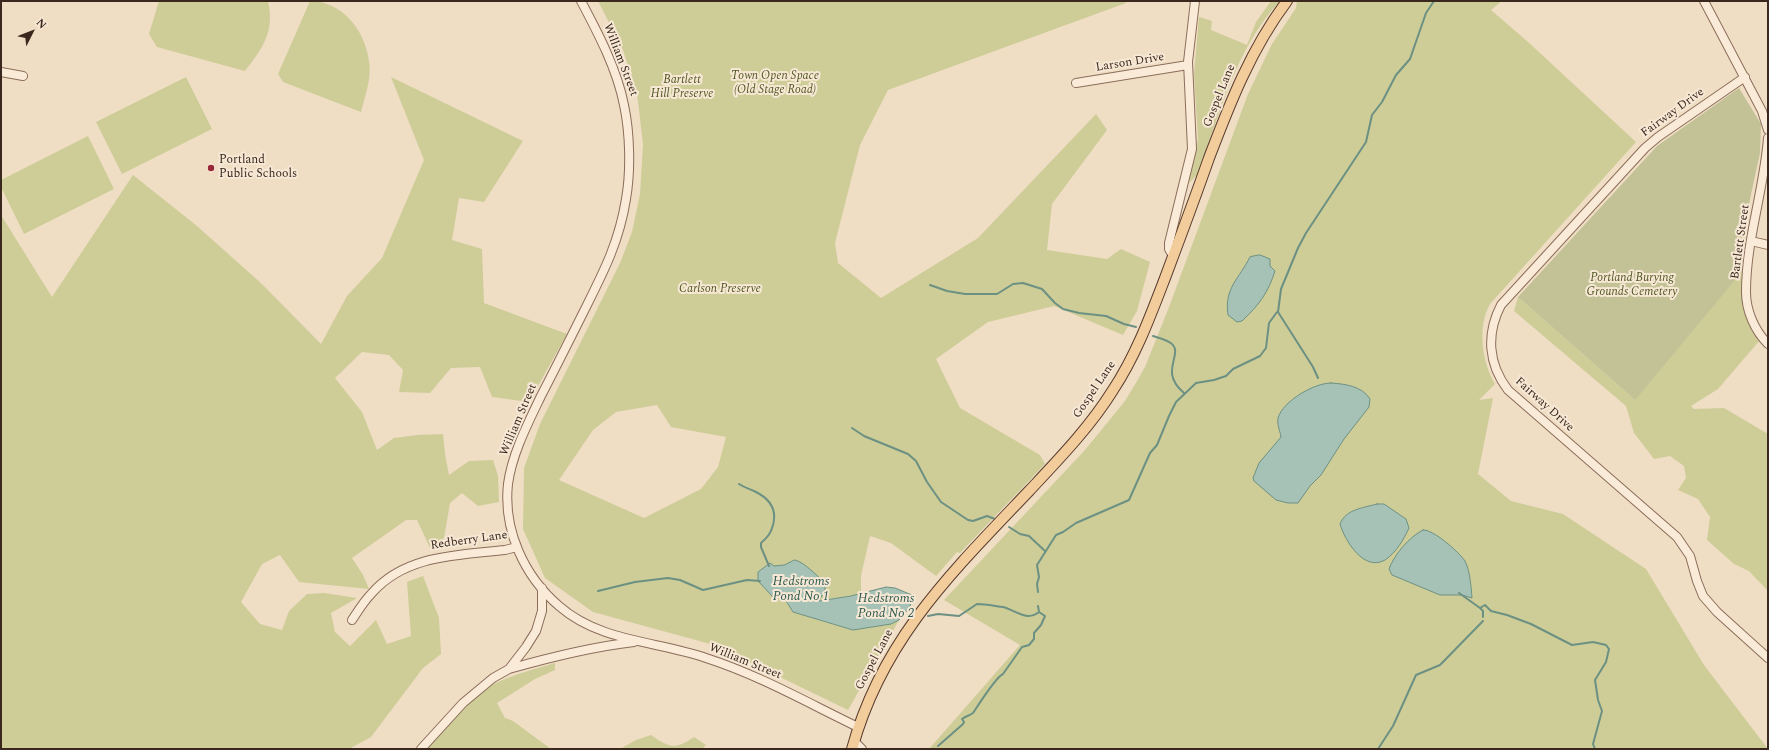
<!DOCTYPE html>
<style>
body{margin:0}
#map{position:relative;width:1769px;height:750px;overflow:hidden;background:#efddc4;font-family:Spectral,serif}
canvas{display:block}
.frame{position:absolute;inset:0;border:2px solid #3a281e;pointer-events:none}
.north{position:absolute;left:12px;top:12px;width:40px;height:40px;-webkit-text-stroke:3px #f6e8d4;paint-order:stroke;rotate:48deg;font-size:11px;font-weight:700;line-height:16px;text-align:center;color:#3a281e}
.north::after{content:'';display:block;margin:auto;width:14px;height:18px;background:#3a281e;clip-path:polygon(50% 0,100% 100%,50% 72%,0 100%)}
</style>
<div id="map">
<canvas width="1769" height="750"></canvas>
<div class="frame"></div>
<div class="north">N</div>
</div>
<script>
const c = document.querySelector('canvas').getContext('2d');
c.lineJoin = 'round';
function fillPath(path, color) { c.fillStyle = color; c.fill(path, 'evenodd'); }
function stroke(path, color, width, dash) { c.strokeStyle = color; c.lineWidth = width; c.lineCap = dash ? 'butt' : 'round'; c.setLineDash(dash || []); c.stroke(path); }
function drawText(font, color, halo, rows, align = 'center') {
  c.font = font + ' Spectral,serif'; c.lineWidth = 4; c.setLineDash([]); c.textBaseline = 'middle'; c.strokeStyle = halo; c.fillStyle = color; for (const [text, x, y, turn = 0] of rows) {
    c.save(); c.translate(x, y); c.rotate((+turn || 0) * Math.PI / 180); c.textAlign = isNaN(turn) ? turn : align; if (halo) c.strokeText(text, 0, 0); c.fillText(text, 0, 0); c.restore();
  }
}
fillPath(new Path2D(`
 M159,1H268C275,31 263,48 245,71L157,47L149,34Z
 M310,1C342,1 365,30 369,61C372,78 365,96 361,112L283,82L278,74Z
 M598,1H1126V3L888,90L860,145L835,243L838,263L881,298L978,238L1096,114L1107,130L1052,204L1047,250L1107,259L1121,249L1150,262L1137,311L1123,335L1054,306L988,322L936,359L960,408L1040,455L1045,464L960,553L957,552L936,576L891,543L870,536L861,576V594L818,601L825,590V582C815,575 806,564 795,560L784,566H774L783,596L793,612L853,630L891,624L899,620L848,710L714,645L593,612L545,578L523,529L524,468L540,424L620,263L632,232L640,194L643,144L637,93L623,50ZM657,405L671,427L726,437L718,467L701,489L644,518L559,480L593,430L616,412Z
 M1271,1H1280C1235,49 1220,115 1197,175L1189,183L1198,139L1194,74L1199,17L1212,21L1211,30L1247,45L1256,22Z
 M1297,1H1502L1491,10L1527,41L1636,142L1490,304C1477,327 1482,362 1495,384L1479,400L1493,398L1478,474L1511,501L1563,514L1646,569L1704,665L1768,749H929L1020,645L944,600L1085,450L1125,401L1137,381L1145,367L1169,307L1248,94L1272,44L1296,8Z
 M186,77L212,129L122,174L96,122Z
 M391,77L523,141L484,202L459,198L452,240L482,249L484,303L567,334L529,402L492,397L480,367L451,368L430,393L399,392L403,370L389,355L362,352L335,378L362,412L377,450L394,438L417,435L443,434L445,454L449,475L469,461L493,460L498,476L499,502L478,506L462,493L450,503L444,538L430,548L417,520H406L352,558L363,575L369,589L299,582L280,555L262,564L241,602L260,624L282,630L289,611L307,594L324,593L357,598L331,613L335,632L350,646L376,620L387,644L411,636L407,582L423,576L439,618L441,654L423,668L371,737L349,749H1V215L52,297L133,175L197,226L262,284L321,344L347,296L382,258L424,160Z
 M88,136L114,189L24,234L1,187V180Z
 M1748,212C1744,252 1731,306 1760,340L1718,389L1691,406L1694,409L1724,408L1768,434V591L1749,571L1734,564L1707,540L1710,517L1698,499L1678,490L1686,478L1684,466L1670,456L1654,459L1634,433L1626,406L1514,311L1518,297L1635,400Z
 M555,663V670L535,679L497,703L505,718L513,721L551,749H426C442,731 476,693 496,683C515,674 535,669 555,663Z
 M651,735C670,748 675,750 694,737L706,745L702,749H620L636,740Z`), '#cecd98');
fillPath(new Path2D(`
 M1739,88L1761,124L1760,153L1750,199L1739,275L1635,400L1518,297L1657,146Z`), '#c3c297');
const water = new Path2D(`
 M1260,255L1270,259V266L1275,271C1268,293 1259,305 1242,321L1237,322L1228,315C1224,288 1239,279 1250,257Z
 M1331,383C1345,384 1362,386 1370,399L1369,407L1344,439L1321,475L1310,486L1298,503H1288L1276,500L1254,481L1253,478L1259,463L1281,437C1280,431 1277,425 1278,418C1283,401 1314,383 1331,383Z
 M1377,504H1384L1406,519L1409,528C1404,539 1396,553 1385,560C1364,572 1345,541 1340,524C1346,509 1363,508 1377,504Z
 M1423,530C1433,529 1459,552 1465,561C1470,571 1471,586 1472,598L1462,595H1440L1392,575L1389,569C1394,555 1409,537 1423,530Z
 M795,560C806,563 815,575 825,582V590L819,601L851,596L886,587L895,588L912,595L910,607L899,620L891,624L853,630L793,612L783,596L773,597L758,581V572L770,563L774,566L784,565Z`);
fillPath(water, '#a6c2b6');
stroke(water, '#6c9183', 1);
stroke(new Path2D(`
 M930,285L947,291L965,294H997L1013,284L1023,283L1042,289L1055,303L1063,309L1079,313L1106,316L1124,324L1136,327
 M1153,336C1159,338 1169,340 1173,345C1182,356 1159,372 1184,393
 M1318,378L1313,367L1278,312L1281,289L1298,248L1306,233L1366,142L1372,115L1382,102L1396,75L1410,59L1426,13L1434,1
 M852,428L864,436L908,454L916,461L927,482L941,502L968,520L973,521L987,516L995,519
 M739,484C745,488 750,489 756,492C770,499 777,510 773,525C771,533 768,537 761,543V547L769,566
 M1009,527L1020,534L1029,536L1045,551
 M598,591L635,582L668,578L680,580L703,590L747,580L760,581
 M1038,592L1037,584L1039,577L1037,565L1056,535L1063,532L1076,523L1129,500L1150,453L1157,445L1169,416L1176,402L1196,383L1214,380L1226,376L1233,369L1260,356L1266,348L1269,323L1277,312
 M1459,593L1480,608L1485,605L1491,611L1507,615L1531,624L1572,645L1593,642L1606,645L1609,649L1606,662L1595,680L1598,700L1602,711L1593,744L1595,749
 M1480,608L1483,611V617
 M928,616L938,614L959,616L977,604C985,604 995,606 1003,607C1015,610 1027,622 1039,612
 M938,746L963,724L964,722L962,719C966,716 969,716 973,713C979,704 996,677 1003,674L1022,647L1029,645L1034,639V633L1041,625L1045,616L1039,612L1038,606
 M1378,749L1393,726L1416,675L1440,665L1483,621`), '#6c9183', 2);
const minor = new Path2D(`
 M581,1C598,33 617,69 624,105C630,133 631,171 626,199C619,243 603,273 583,313C569,341 555,369 541,396C528,423 512,454 508,484C503,530 524,576 559,606C600,642 657,641 706,658C759,675 808,703 858,727
 M1704,1L1762,111L1768,130
 M1,72L23,76
 M1745,77L1658,137L1645,148L1501,305C1486,334 1488,364 1508,390L1677,537L1690,556L1697,581L1703,596L1717,612L1768,658
 M1076,83L1188,65
 M1768,138C1764,190 1746,240 1746,292C1746,311 1755,331 1768,344
 M1751,241L1768,245
 M1173,256L1169,249V243L1192,149L1188,62L1195,1
 M352,620C358,611 364,601 372,593C405,555 458,555 505,550L517,547
 M509,669C551,657 591,647 634,642
 M854,741L862,749
 M421,749L463,703L493,678L509,669L526,647L536,631L542,611V588`);
const major = new Path2D(`
 M852,749C882,639 953,571 1029,491C1059,459 1090,427 1113,390C1136,355 1150,317 1165,278C1180,238 1195,198 1209,158C1230,103 1251,49 1287,1`);
stroke(minor, '#8b6d5a', 10);
stroke(major, '#583c2e', 12);
stroke(minor, '#faebd8', 8);
stroke(major, '#f3cc9b', 10);
for (const [x, y, r, color] of [
 [211,168,4,"#9b2839"]
]) { const dot = new Path2D(); dot.arc(x, y, r, 0, 2 * Math.PI); c.fillStyle = color; c.fill(dot); stroke(dot, '#f6e8d4', 1.5); }
drawText('12px', '#3a281e', '#f6e8d4', [
 ["William Street",620,60,69],
 ["Larson Drive",1130,63,-9],
 ["Gospel Lane",1220,96,-68],
 ["Fairway Drive",1673,113,-36],
 ["Bartlett Street",1741,242,-82],
 ["Gospel Lane",1095,390,-56],
 ["Fairway Drive",1544,405,42],
 ["William Street",519,420,-67],
 ["Redberry Lane",469,541,-8],
 ["Gospel Lane",875,660,-62],
 ["William Street",745,662,22]
]);
drawText('italic 12px', '#515724', '#f6e8d4', [
 ["Town Open Space",775,77],
 ["(Old Stage Road)",775,91],
 ["Bartlett",682,81],
 ["Hill Preserve",682,95],
 ["Portland Burying",1632,279],
 ["Grounds Cemetery",1632,293],
 ["Carlson Preserve",720,290]
]);
drawText('12px', '#3a281e', '#f6e8d4', [
 ["Portland",219,161],
 ["Public Schools",219,175]
], 'left');
drawText('italic 13px', '#2d5a51', '#f6e8d4', [
 ["Hedstroms",801,582],
 ["Pond No 1",801,597],
 ["Hedstroms",886,599],
 ["Pond No 2",886,614]
]);
</script>
